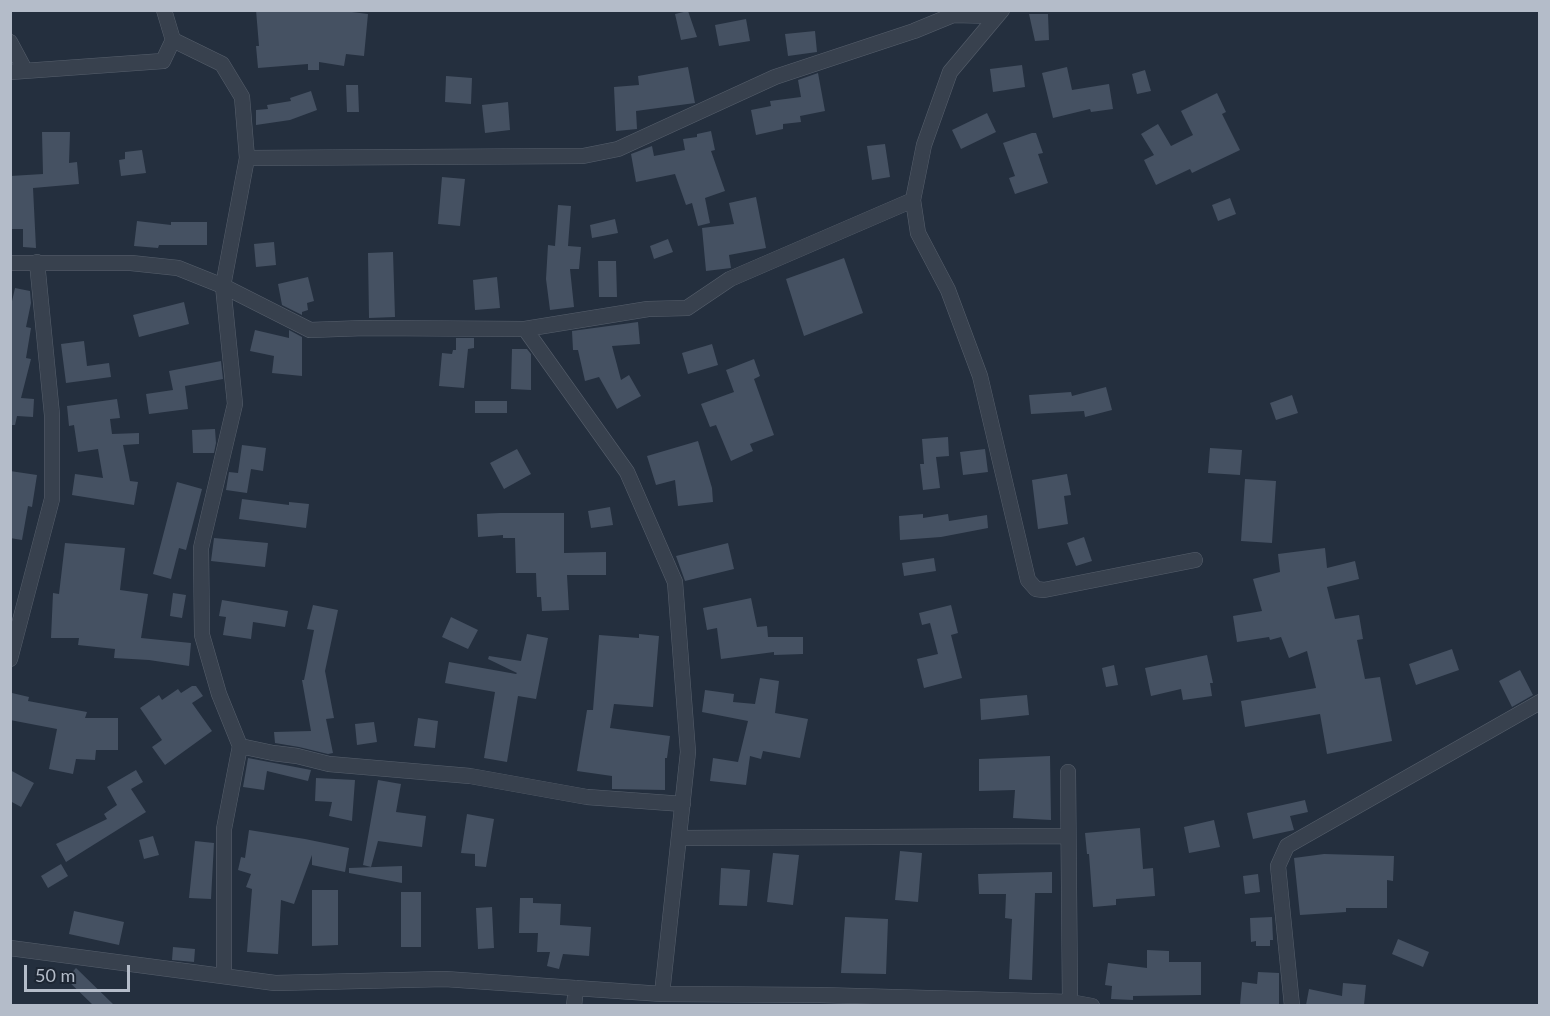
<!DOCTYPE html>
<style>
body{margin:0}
#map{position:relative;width:1550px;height:1016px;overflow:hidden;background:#242f3e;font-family:Lato,sans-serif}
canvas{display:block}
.frame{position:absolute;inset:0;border:12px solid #b4bcc9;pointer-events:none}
.scale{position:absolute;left:24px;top:965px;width:106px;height:27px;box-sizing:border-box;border:3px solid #b4bcc9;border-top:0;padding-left:8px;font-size:18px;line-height:21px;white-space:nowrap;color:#b4bcc9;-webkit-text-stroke:4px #1d2633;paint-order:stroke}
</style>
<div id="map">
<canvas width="1550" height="1016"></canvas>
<div class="frame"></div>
<div class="scale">50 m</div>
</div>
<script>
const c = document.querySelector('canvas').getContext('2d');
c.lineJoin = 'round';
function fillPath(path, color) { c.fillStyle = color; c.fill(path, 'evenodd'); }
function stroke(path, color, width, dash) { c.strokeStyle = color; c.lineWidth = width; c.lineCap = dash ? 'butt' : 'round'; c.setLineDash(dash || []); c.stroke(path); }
fillPath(new Path2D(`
 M256,10H336L368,14L364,56L346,54L344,66L319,62V70H308V64L258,68L256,46H259Z
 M688,11L697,37L681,40L675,14Z
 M1029,14H1048L1049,40L1035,41Z
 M746,19L750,41L719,46L715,25Z
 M815,31L817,52L788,56L785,34Z
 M1022,65L1025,87L993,92L990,69Z
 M688,67L695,103L636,111L637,129L616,131L614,87L639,85L638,76Z
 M1067,67L1072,90L1109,84L1113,109L1091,112L1090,109L1053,118L1042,73Z
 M1145,70L1151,91L1137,94L1132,74Z
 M818,73L825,111L800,116L801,122L783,124V129L756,135L751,110L771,106L770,101L801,97L798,80Z
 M446,76L472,78L471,104L445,102Z
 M346,85H358L359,112H347Z
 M311,91L317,110L290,120L256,125V110L268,109L267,105L291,101L290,98Z
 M1217,93L1226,112L1222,114L1240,150L1192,173L1190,169L1156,185L1144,160L1154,155L1141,134L1158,124L1171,146L1193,135L1181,111Z
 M508,102L510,130L485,133L482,105Z
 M987,113L996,132L961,149L952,130Z
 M711,131L715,150L711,151L725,191L705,198L710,223L698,226L692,203L686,205L675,174L636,182L631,154L652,146L654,156L685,150L683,139L697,137V134Z
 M42,132H70L69,163L77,162L79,184L33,188L36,248L23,247V229H10V176L43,174Z
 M1032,133H1036L1043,153L1038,154L1048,183L1015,194L1009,178L1015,176L1003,143Z
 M885,144L890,177L872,180L867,146Z
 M142,150L146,173L121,176L119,160L125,159V152Z
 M442,177L465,179L460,226L438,224Z
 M756,197L766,248L729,255L731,268L706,271L702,228L734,224L729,203Z
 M1230,198L1236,214L1218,221L1212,205Z
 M558,205L571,206L568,246L581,247L579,269H570L574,307L550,310L546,279L548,245L555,246Z
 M615,219L618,233L592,238L590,225Z
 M137,221L171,225V222H207V245H159L158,248L134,246Z
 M668,239L673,252L654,259L650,246Z
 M274,242L276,265L256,267L254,244Z
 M393,252L395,317L369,318L368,253Z
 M844,258L863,313L804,336L786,279Z
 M598,261H616L617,297H599Z
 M308,277L314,301L307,303L308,310L302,312V315L282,305L278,284Z
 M497,277L500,308L475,310L473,280Z
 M15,288L30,291L31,303L26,327L31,328L26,358L31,359L21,398L34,399L33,417L17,416L15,425H10V310Z
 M184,302L189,324L139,337L133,315Z
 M638,322L640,344L612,346L621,380L629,375L641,396L617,409L599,377L585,381L578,350H573L572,331Z
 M255,330L289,338V330L302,337V376L272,373L274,356L250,351Z
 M456,338H474V348L468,349L464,388L439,386L442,353L452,354L453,350H456Z
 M84,341L87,366L109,363L111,377L66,383L61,344Z
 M712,344L718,365L688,374L682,353Z
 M512,349H527L531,354V390L511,389Z
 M754,359L760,376L754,379L774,435L750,444L753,451L731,461L716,425L710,427L701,404L734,392L726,370Z
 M221,361L223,379L185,386L188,409L149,414L146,394L173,390L169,371Z
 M1106,387L1112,410L1085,417L1084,411L1031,414L1029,395L1071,392L1072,396Z
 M1292,395L1298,413L1276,420L1270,403Z
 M117,399L120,418L110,419L112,434L139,433V444L123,445L130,481L138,482L134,505L72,495L75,474L103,478L98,449L78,452L74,425L69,426L67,406Z
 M475,401H507V413H475Z
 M215,429L216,443L214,453H193L192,430Z
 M948,437L949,456L936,457L940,488L923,490L920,464H924L922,439Z
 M698,441L712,488L713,502L678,506L675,480L656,485L647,456Z
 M242,445L266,448L263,471L251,469L247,493L226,490L229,472L238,473Z
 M1210,448L1242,450L1240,475L1208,473Z
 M517,449L531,474L504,489L490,463Z
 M985,449L988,472L963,475L960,452Z
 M10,471L37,475L32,507L28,506L22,540L10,538Z
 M1067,474L1071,495L1064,496L1068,524L1038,529L1032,480Z
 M1245,479L1276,481L1272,543L1241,541Z
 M177,482L202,489L186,550L179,548L171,579L153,574Z
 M242,499L289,505V502L309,504L306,528L239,519Z
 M610,507L613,525L591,528L588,511Z
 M500,513H564V553L606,552V575H567L569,610L542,611L541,597H537L536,573H516L515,538H503V535L478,537L477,514Z
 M923,514V518L948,514L949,521L987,515L988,528L941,537L900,540L899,516Z
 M1084,537L1092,561L1076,566L1067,543Z
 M214,538L268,543L265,567L211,561Z
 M65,543L125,548L120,590L148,594L141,638L191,643L189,666L149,660L114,658L115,649L78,645L79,638H51L53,593L59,594Z
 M728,543L734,569L685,581L676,556Z
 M1325,548L1327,568L1355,561L1359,579L1327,587L1335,619L1359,615L1363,639L1357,640L1365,679L1380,677L1392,741L1327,754L1320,714L1245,727L1241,701L1316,688L1307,651L1289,658L1281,637L1270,640L1269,637L1237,642L1233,616L1262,611L1253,579L1280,572L1278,554Z
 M934,558L936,571L904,576L902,563Z
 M173,593L186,595L182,618L170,616Z
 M751,598L757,627L767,626L768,637H803V654L774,655V652L721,659L717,628L707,630L703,608Z
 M222,600L288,611L285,627L253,622L251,639L223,635L226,617L219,616Z
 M313,605L338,610L325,671L334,718L326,719L333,753L328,754L299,747L275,743L274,732L311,731L302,680H304L314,630L307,629Z
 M951,605L958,633L951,635L962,678L924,688L917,659L938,654L930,623L922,625L919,613Z
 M451,617L478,630L468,649L442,637Z
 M527,634L548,638L536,699L518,696L507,762L484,758L495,692L445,683L449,662L516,674L517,673L488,659L489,656L521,661Z
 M639,634L659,636L653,707L614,704L610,728L670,736L667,758H665V790L612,789V776L577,771L587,710H593L599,635L639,638Z
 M1452,649L1459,670L1416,685L1409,664Z
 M1207,655L1213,683H1210L1212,696L1183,700L1181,689L1151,696L1145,668Z
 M1114,665L1118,685L1106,687L1102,668Z
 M1520,670L1533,695L1512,707L1499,681Z
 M760,678L779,681L775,713L808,719L800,758L763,751L761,759L750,756L746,785L710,781L713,758L738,762L748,721L702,712L705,690L734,694L733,702L755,704Z
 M192,686H196L203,696L192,703L212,731L165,765L152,747L162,740L140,708L159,695L162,700L178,689L181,693Z
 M12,693L29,697L28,701L87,712L85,718H118V750H96L95,760L76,759L73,774L49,769L57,729L10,720Z
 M1027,695L1029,715L981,720L980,699Z
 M418,718L438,721L435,748L414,746Z
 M374,722L377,742L357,745L355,724Z
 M1050,756L1051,820L1013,818L1015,790L979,791V759Z
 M248,758L311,770L308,781L267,771L264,790L243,787Z
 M10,770L34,783L21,807L10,801Z
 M136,770L143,782L131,789L146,812L66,862L56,844L107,819L104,814L117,805L107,787Z
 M316,778L355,780L352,821L329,816L332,802L315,801Z
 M378,780L401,784L396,812L426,816L422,847L378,841L371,867L363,865Z
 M1305,800L1308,812L1290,816L1294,830L1253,839L1247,813Z
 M467,814L494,819L486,867L475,866V854L461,853Z
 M1214,820L1220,847L1189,853L1184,827Z
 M1140,828L1143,869L1153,868L1155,896L1116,899V905L1093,907L1089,854H1087L1085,833Z
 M249,830L305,839L349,848L345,872L312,865V855L294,904L281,900L278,954L247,952L252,889L246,887L251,874L238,870L241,857L245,858Z
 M153,836L159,855L144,859L139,840Z
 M195,841L214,843L211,899L189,898Z
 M900,851L922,853L918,902L895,900Z
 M773,853L799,855L793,905L767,902Z
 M1324,854L1394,856L1393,881L1387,880V908H1346V912L1300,915L1294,858Z
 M61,864L68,876L48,888L41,876Z
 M402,866V883L349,873V868Z
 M721,868L750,870L747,906L719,905Z
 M1052,872V893H1035L1032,980L1009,979L1012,919L1005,918L1006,894H979L978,874Z
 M1258,874L1260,892L1245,894L1243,876Z
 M312,890H338V945L312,946Z
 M401,892H421V947H401Z
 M520,898H533V903L561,904L560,925L591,927L589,956L563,954L559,969L547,966L550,952H537L538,933H519Z
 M492,907L494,948L478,949L476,908Z
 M74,911L124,922L119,945L69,934Z
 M845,917L888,919L886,974L841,973Z
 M1272,917L1273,940H1270V946H1256V941L1251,942L1250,918Z
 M1398,939L1429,952L1423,967L1392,954Z
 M173,947L195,949L194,962L172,960Z
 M1147,950L1169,951V962H1201V995L1133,996V1000L1111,999L1112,986L1105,985L1108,963L1147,968Z
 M76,968L114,1005H93L66,979Z
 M1258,972L1279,973V1005H1240L1242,982L1257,984Z
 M1343,983L1366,985L1364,1005H1306L1309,989L1342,996Z`), '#455162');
const street = new Path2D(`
 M1002,10L950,72L924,145L913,200L918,233L948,290L980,376L1028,580L1036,589L1044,590L1195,560
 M173,40L222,64L242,97L247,158L223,286L235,404L201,548L202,635L219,694L240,746L224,829V976
 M10,42L25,70
 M10,72L163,61L173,40L164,10
 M247,158L583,156L618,149L775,77L914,31L953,15L995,16
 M10,263H131L178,268L223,286L310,330L365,328L525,329L648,309L687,308L730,279L913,200
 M525,329L627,472L675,582L688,752L662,994
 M10,659L52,499V415L37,262
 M240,746L273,753L297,756L329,764L470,776L587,797L683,804
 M1068,772L1070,1002
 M679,838L1068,836
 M10,948L275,983L445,979L662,994L820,995L1070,1002L1092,1006
 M574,1006L576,988
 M1292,1006L1278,866L1287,846L1540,702`);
stroke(street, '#565f6c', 16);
stroke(street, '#38414e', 15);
</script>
